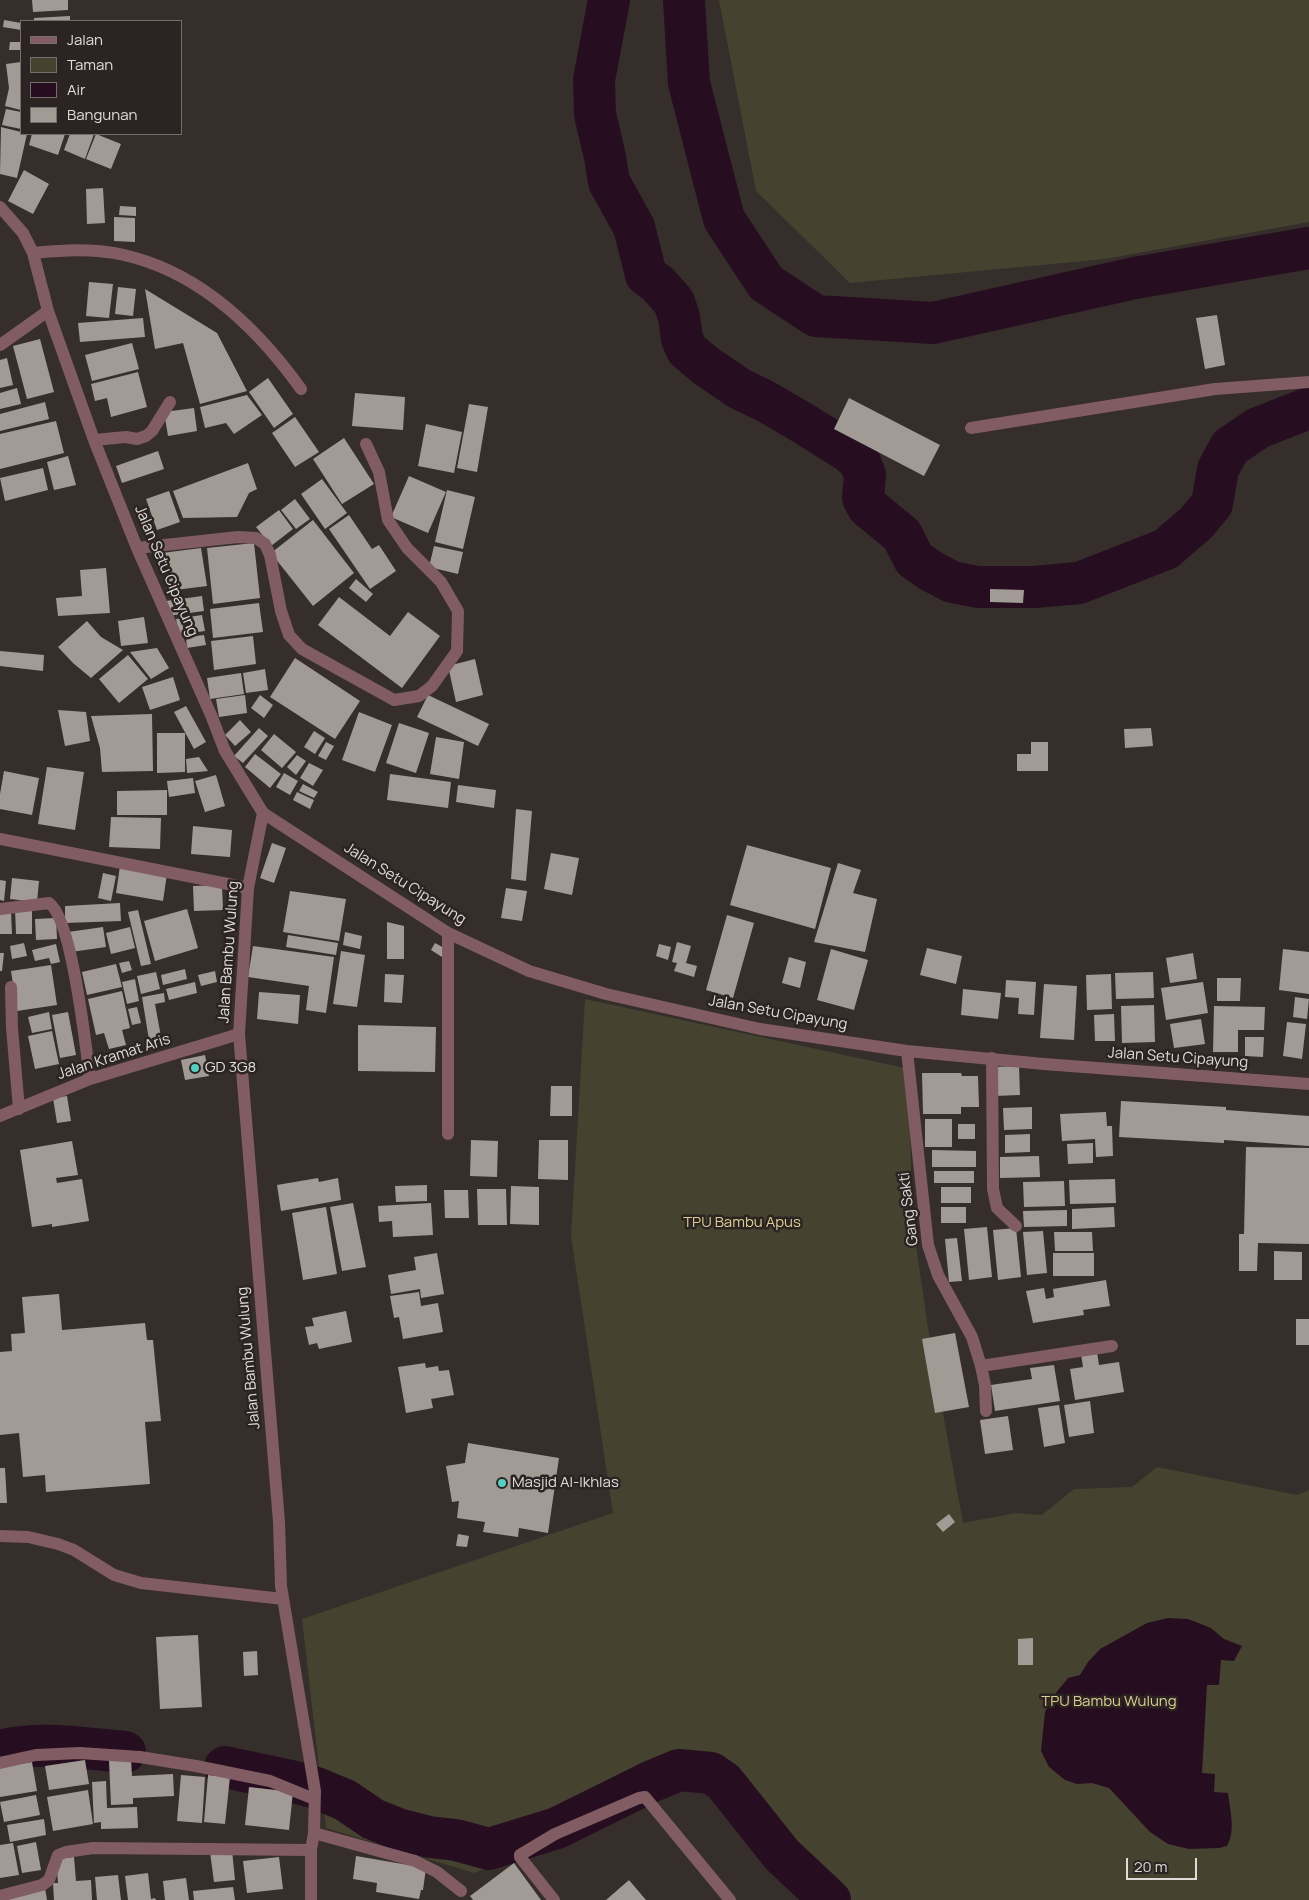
<!DOCTYPE html>
<style>
body{margin:0}
#map{position:relative;width:1309px;height:1900px;overflow:hidden;background:#352e2b;font-family:Manrope,sans-serif}
canvas{display:block}
.legend{position:absolute;left:20px;top:20px;width:162px;height:115px;box-sizing:border-box;background:#2b2422;border:1px solid #736d6b;margin:0;padding:6px 9px;list-style:none;font-size:15px;color:#e0dad9}
.legend li{display:flex;align-items:center;gap:10px;height:25px}
.legend b{width:25px;border:1px solid #736d6b}
.scale{position:absolute;left:1126px;top:1858px;width:71px;height:22px;box-sizing:border-box;border:2px solid #e0dad9;border-top:0;padding-left:6px;font-size:15px;line-height:18px;white-space:nowrap;color:#e0dad9;-webkit-text-stroke:4px #2b2422;paint-order:stroke}
</style>
<div id="map">
<canvas width="1309" height="1900"></canvas>
<ul class="legend">
<li><b style="height:6px;background:#815c62"></b>Jalan</li>
<li><b style="height:14px;background:#464230"></b>Taman</li>
<li><b style="height:14px;background:#260e20"></b>Air</li>
<li><b style="height:14px;background:#a29b95"></b>Bangunan</li>
</ul>
<div class="scale">20 m</div>
</div>
<script>
const c = document.querySelector('canvas').getContext('2d');
c.lineJoin = 'round';
function fillPath(path, color) { c.fillStyle = color; c.fill(path, 'evenodd'); }
function stroke(path, color, width, dash) { c.strokeStyle = color; c.lineWidth = width; c.lineCap = dash ? 'butt' : 'round'; c.setLineDash(dash || []); c.stroke(path); }
function drawText(font, color, halo, rows, align = 'center') {
  c.font = font + ' Manrope,sans-serif'; c.lineWidth = 5; c.setLineDash([]); c.textBaseline = 'middle'; c.strokeStyle = halo; c.fillStyle = color; for (const [text, x, y, turn = 0] of rows) {
    c.save(); c.translate(x, y); c.rotate((+turn || 0) * Math.PI / 180); c.textAlign = isNaN(turn) ? turn : align; if (halo) c.strokeText(text, 0, 0); c.fillText(text, 0, 0); c.restore();
  }
}
fillPath(new Path2D(`
 M719,0H1309V222L1105,259L850,283L756,191Z
 M585,999L909,1069L912,1218L931,1348L963,1523L1016,1513L1042,1515L1074,1489L1132,1487L1157,1467L1297,1495L1309,1490V1900H834L700,1750L579,1832L474,1873L326,1828L302,1619L613,1513L571,1236Z`), '#464230');
fillPath(new Path2D(`
 M1168,1618L1188,1619L1211,1628L1224,1639L1242,1646L1234,1661L1221,1660L1219,1685H1207L1202,1773L1215,1774L1214,1792L1228,1793C1230,1810 1236,1831 1227,1846L1219,1848L1189,1849L1168,1844L1150,1832L1109,1788L1092,1783L1077,1784L1065,1780L1049,1767L1041,1751L1045,1712L1055,1694L1068,1678L1080,1675L1088,1662L1100,1649L1147,1623Z`), '#260e20');
stroke(new Path2D(`
 M609,0L594,80L595,114L605,157L609,182L634,227L646,275L658,284L674,302L679,317L682,339L687,350L706,366L740,389L765,401L806,425L849,452L860,462L865,475L863,498L868,507L902,535L914,559L931,571L952,582L978,587H1034L1079,583L1166,549L1196,523L1212,504L1218,469L1230,447L1258,428L1309,408
 M684,0L689,83L724,219L766,283L816,316L933,323L1135,278L1309,248
 M0,1751C40,1740 85,1749 125,1752
 M225,1767L291,1781L316,1788L345,1800L373,1819L398,1829L429,1837L456,1840L489,1849L557,1828L650,1782L679,1770L711,1773L724,1782L782,1855L830,1900`), '#260e20', 42);
fillPath(new Path2D(`
 M32,0H68V10L33,12Z
 M70,16V21H34V18Z
 M4,20L21,23V30L3,27Z
 M10,42H21V50H9Z
 M21,62V110L5,106L9,88L6,64Z
 M6,109L21,112V129L2,125Z
 M1,127L21,132V134H27L17,178L0,174Z
 M32,134H65L58,155L29,145Z
 M70,134H94L85,159L64,150Z
 M96,134L121,144L111,169L86,159Z
 M24,170L49,184L33,214L8,201Z
 M103,188L105,223L87,224L86,189Z
 M120,206L136,207V216L119,215Z
 M114,217L135,218V242L114,241Z
 M89,282L113,284L109,318L86,316Z
 M118,287L136,289L133,316L115,314Z
 M145,289L217,333L247,391L200,404L183,343L155,349Z
 M1217,315L1225,365L1205,369L1196,318Z
 M143,318L145,337L80,342L78,323Z
 M40,339L54,392L27,399L13,346Z
 M132,343L139,369L92,381L85,355Z
 M7,358L13,385L0,388V360Z
 M138,372L147,407L111,417L107,398L95,401L91,384Z
 M268,378L293,414L274,428L249,392Z
 M17,388L21,404L0,409V393Z
 M355,393L405,397L403,430L352,426Z
 M247,395L262,415L234,434L226,423L205,428L200,407Z
 M849,398L940,445L924,476L834,429Z
 M45,402L49,419L0,431V414Z
 M469,404L488,407L477,472L457,468Z
 M194,408L197,431L168,436L164,412Z
 M295,417L319,452L295,467L272,433Z
 M56,421L64,453L0,469V434Z
 M426,424L462,432L454,473L418,466Z
 M344,438L374,484L342,504L313,459Z
 M158,451L164,469L122,483L116,466Z
 M68,456L76,485L54,490L47,462Z
 M248,463L257,489L249,493L237,517L183,518L173,491Z
 M43,468L48,490L5,501L0,478Z
 M409,476L446,492L428,533L391,517Z
 M322,479L347,513L325,529L301,494Z
 M447,490L475,497L463,549L435,542Z
 M169,491L180,522L157,530L146,499Z
 M295,499L310,519L296,529L281,510Z
 M279,510L293,529L271,546L256,527Z
 M349,515L372,549L379,545L396,571L370,589L329,529Z
 M313,520L354,573L313,606L271,553Z
 M254,543L260,598L213,604L207,548Z
 M434,546L463,552L458,574L429,567Z
 M201,548L207,586L167,591L162,553Z
 M106,568L110,613L58,616L56,598L82,596L80,570Z
 M356,579L373,594L366,602L349,588Z
 M990,589L1024,590L1023,603L990,602Z
 M202,596L204,611L167,616L166,601Z
 M339,597L390,636L408,612L440,636L402,688L318,625Z
 M259,603L263,632L213,638L210,609Z
 M202,615L205,631L179,635L176,619Z
 M144,617L148,643L121,646L118,621Z
 M87,621L101,637L123,650L91,678L73,663L58,647Z
 M204,635L206,645L187,648L186,637Z
 M253,636L256,664L214,670L211,641Z
 M157,648L169,668L151,679L130,652Z
 M0,651L44,655L43,671L0,666Z
 M128,655L148,679L119,703L99,679Z
 M295,658L360,701L335,739L270,697Z
 M475,659L483,695L456,702L448,666Z
 M265,669L268,690L246,693L243,673Z
 M241,673L244,694L210,699L207,678Z
 M173,677L180,700L150,710L142,687Z
 M245,695L247,713L219,717L216,699Z
 M260,695L273,705L264,718L251,708Z
 M428,695L489,724L478,746L417,717Z
 M186,706L206,742L194,749L174,712Z
 M58,710L86,712L90,741L65,746Z
 M359,712L392,725L375,772L342,760Z
 M152,714L153,771L102,772L100,748L91,716Z
 M240,720L251,732L235,746L225,735Z
 M399,723L429,733L416,773L386,763Z
 M259,728L268,736L243,763L234,756Z
 M1151,728L1153,746L1125,748L1124,729Z
 M314,731L325,738L315,754L304,747Z
 M157,733H185V772L157,773Z
 M274,734L296,752L282,768L261,750Z
 M436,737L464,742L459,779L430,774Z
 M326,742L334,746L326,760L318,756Z
 M1031,742H1048V771H1017V754H1031Z
 M255,754L281,774L270,788L245,767Z
 M297,755L306,761L296,775L287,767Z
 M199,757L208,771L187,773L186,759Z
 M309,763L323,770L313,786L300,778Z
 M47,767L84,772L75,830L38,824Z
 M4,771L39,778L32,815L0,809V794Z
 M284,773L298,781L290,795L276,787Z
 M390,774L451,782L448,808L387,800Z
 M216,775L225,806L205,812L195,781Z
 M193,778L195,793L169,797L167,781Z
 M303,784L318,792L314,798L299,791Z
 M458,785L496,790L494,808L456,802Z
 M167,790V815H117V791Z
 M297,792L314,800L310,809L293,800Z
 M516,809L532,811L526,881L511,879Z
 M111,817L161,818L160,849L109,847Z
 M193,826L232,830L230,857L191,854Z
 M272,843L286,848L274,883L260,878Z
 M747,845L831,868L815,929L730,905Z
 M551,853L579,858L572,895L544,889Z
 M838,863L861,870L853,893L877,899L865,952L814,942Z
 M120,866L167,874L163,901L116,893Z
 M103,873L116,876L111,901L98,898Z
 M12,878L39,881L37,902L10,899Z
 M0,880L6,881L4,901L0,900Z
 M222,885L223,910L194,911L193,886Z
 M506,888L527,891L522,921L501,918Z
 M290,891L346,899L339,941L283,932Z
 M120,903L121,921L65,923V906Z
 M15,909H32V934H16Z
 M187,909L198,948L155,961L144,921Z
 M138,910L151,964L141,966L128,912Z
 M11,912L12,934H0V913Z
 M727,915L754,923L733,998L706,990Z
 M56,918L57,939L36,940L35,919Z
 M387,922L404,926V959H387Z
 M103,927L106,947L71,952L68,932Z
 M130,927L135,948L111,954L106,933Z
 M345,932L362,936L360,949L343,945Z
 M288,935L338,943L336,955L286,947Z
 M677,942L691,946L686,963L697,966L694,977L674,971L677,963L672,962Z
 M24,943L27,956L12,959L10,946Z
 M435,943L446,949L442,957L431,950Z
 M56,944L60,962L51,964L49,958L35,961L32,950Z
 M659,944L671,947L668,960L656,956Z
 M253,946L334,957L326,1013L306,1010L309,986L248,977Z
 M927,948L962,956L956,984L920,975Z
 M831,949L868,960L854,1010L817,1000Z
 M1283,949L1309,952V994L1279,990Z
 M341,951L365,955L357,1007L333,1004Z
 M0,953H4L2,971H0Z
 M1193,953L1197,979L1170,983L1166,958Z
 M789,957L806,962L800,988L782,983Z
 M129,961L132,970L122,973L119,963Z
 M116,964L122,987L87,995L82,972Z
 M51,965L57,1005L17,1011L11,971Z
 M185,969L187,979L163,985L161,975Z
 M215,971L217,982L201,986L198,975Z
 M156,972L160,989L141,994L137,976Z
 M1153,972L1154,998L1116,999L1115,973Z
 M385,974L404,975L402,1003L384,1002Z
 M1111,974L1112,1009L1087,1010L1086,975Z
 M1217,978H1241L1240,1001H1217Z
 M135,979L139,1001L127,1004L122,982Z
 M1006,980L1036,982L1034,1015L1018,1014L1019,998L1005,997Z
 M195,982L197,993L169,1000L166,989Z
 M1203,982L1208,1013L1166,1020L1161,988Z
 M1044,984L1077,986L1074,1040L1040,1038Z
 M963,989L1001,993L998,1019L961,1015Z
 M122,991L130,1028L122,1030L126,1045L109,1049L104,1033L96,1035L88,999Z
 M259,992L300,995L298,1024L257,1019Z
 M164,993L165,1002L155,1004L161,1037L149,1040L142,997Z
 M1295,997L1309,999L1307,1019L1293,1017Z
 M1154,1005L1155,1042L1122,1043L1121,1006Z
 M1214,1006L1265,1007L1264,1030H1238V1052H1213Z
 M137,1007L141,1023L132,1025L128,1009Z
 M49,1012L52,1029L32,1033L28,1017Z
 M68,1012L76,1055L60,1058L52,1015Z
 M1114,1014L1115,1041H1095L1094,1015Z
 M1201,1019L1205,1044L1174,1048L1170,1024Z
 M1287,1022L1306,1024L1302,1059L1283,1056Z
 M358,1025L436,1027L435,1072L358,1071Z
 M52,1031L59,1064L35,1069L28,1036Z
 M1245,1037H1264L1263,1057L1245,1056Z
 M205,1055L209,1076L185,1080L181,1060Z
 M1019,1066L1020,1095L994,1096L993,1067Z
 M922,1073H961L962,1076H978L979,1107H961V1114H923Z
 M551,1086H572V1116H550Z
 M67,1096L71,1121L57,1123L53,1098Z
 M1121,1101L1226,1107V1110L1309,1116V1146L1224,1140V1143L1119,1137Z
 M1032,1107V1129L1004,1130L1003,1108Z
 M1106,1112L1107,1126H1112L1113,1156L1096,1157L1095,1139L1062,1141L1060,1114Z
 M925,1119H952V1147H925Z
 M958,1124H975V1139H958Z
 M1030,1134V1152L1005,1153V1135Z
 M471,1140L498,1141L497,1177L470,1176Z
 M539,1140H568V1180L538,1179Z
 M72,1141L78,1175L56,1178L57,1183L82,1179L89,1221L52,1227V1224L32,1227L20,1150Z
 M1093,1143V1163L1068,1164L1067,1144Z
 M1246,1147L1309,1148V1244L1258,1243L1257,1271H1239V1234H1244Z
 M932,1150L976,1151V1167H932Z
 M1039,1156L1040,1177L1000,1178V1157Z
 M934,1171H974V1183H934Z
 M318,1178L319,1182L338,1178L341,1200L281,1211L277,1185Z
 M1115,1179L1116,1203L1070,1204L1069,1180Z
 M1064,1181L1065,1206L1024,1207L1023,1182Z
 M427,1185V1201L396,1202L395,1186Z
 M511,1186L539,1187V1225L510,1224Z
 M941,1187H971V1203H941Z
 M477,1189H506L507,1225H478Z
 M444,1190H468L469,1218H445Z
 M353,1203L366,1267L342,1271L330,1207Z
 M431,1203L433,1235L393,1237L392,1221L379,1222L378,1206Z
 M326,1207L337,1274L303,1280L292,1213Z
 M941,1207H966V1223H941Z
 M1114,1207L1115,1227L1072,1229V1209Z
 M1067,1210V1226L1024,1227L1023,1211Z
 M987,1227L992,1277L969,1280L964,1229Z
 M1016,1228L1021,1277L998,1280L993,1230Z
 M1043,1231L1047,1273L1027,1275L1023,1232Z
 M1054,1232H1092L1093,1251H1055Z
 M957,1238L962,1281L949,1282L945,1239Z
 M1274,1251L1302,1252V1280H1274Z
 M437,1253L444,1294L421,1298L420,1289L391,1294L388,1275L416,1270L414,1257Z
 M1053,1253H1094V1276H1053Z
 M1106,1280L1110,1306L1083,1310L1084,1315L1033,1323L1026,1291L1044,1288L1046,1299L1054,1297L1053,1289Z
 M419,1292L421,1306L438,1303L443,1332L403,1339L399,1317L394,1318L390,1296Z
 M59,1294L62,1330L145,1323L147,1340H153L161,1421L145,1422L150,1484L46,1492L45,1475L23,1477L19,1433L0,1435V1352L12,1351L11,1334L25,1333L22,1297Z
 M346,1311L352,1342L319,1349L317,1343L309,1345L305,1327L314,1326L312,1318Z
 M1296,1319H1309V1345H1296Z
 M955,1333L969,1407L935,1413L922,1339Z
 M1097,1352L1099,1365L1119,1362L1124,1392L1075,1400L1070,1369L1083,1367L1081,1354Z
 M425,1363L426,1368L438,1366L439,1371L449,1370L454,1395L431,1399L433,1408L406,1413L398,1367Z
 M1054,1365L1060,1401L995,1411L991,1385L1032,1379L1030,1368Z
 M1090,1401L1094,1433L1069,1437L1064,1405Z
 M1059,1405L1065,1443L1044,1447L1038,1408Z
 M1008,1416L1013,1450L985,1454L980,1420Z
 M468,1443L559,1458L548,1533L519,1528L518,1537L483,1532L485,1522L457,1518L459,1501L452,1502L446,1466L465,1463Z
 M0,1468H5L7,1503H0Z
 M949,1514L955,1522L943,1532L936,1524Z
 M458,1534L469,1536L467,1547L456,1546Z
 M198,1635L202,1707L160,1709L156,1637Z
 M1033,1638V1665H1018V1639Z
 M257,1651L258,1675L244,1676L243,1652Z
 M85,1760L89,1784L49,1790L45,1766Z
 M131,1760L132,1776L173,1774L174,1796L133,1798V1804L111,1805L109,1761Z
 M32,1762L37,1791L0,1797V1767Z
 M181,1775L205,1777L202,1823L177,1821Z
 M208,1775L230,1777L225,1824L204,1822Z
 M106,1781L107,1808L137,1807L138,1828L101,1829V1822L94,1823L92,1782Z
 M249,1787L293,1792L289,1830L245,1825Z
 M88,1790L93,1824L53,1831L47,1797Z
 M36,1795L40,1815L4,1822L0,1802Z
 M44,1819L46,1835L10,1842L7,1825Z
 M36,1842L41,1870L22,1873L17,1846Z
 M13,1843L19,1875L0,1878V1845Z
 M232,1850L235,1880L214,1882L210,1852Z
 M356,1856L426,1868L423,1890H421L419,1899L376,1892L377,1883L353,1879Z
 M74,1857L76,1881L91,1880L92,1900H54L53,1883H58L56,1859Z
 M279,1857L283,1889L247,1893L243,1861Z
 M514,1863L541,1900H473L470,1896Z
 M148,1873L151,1899L155,1898L156,1900H128L125,1876Z
 M118,1875L121,1900H97L95,1877Z
 M186,1878L189,1900H165L163,1881Z
 M629,1880L646,1900H606Z
 M233,1887L235,1900H194L193,1891Z
 M45,1888L47,1900H7Z`), '#a29b95');
stroke(new Path2D(`
 M0,207L23,233L33,253L48,311L94,440L137,548L211,715L225,751L263,813L448,933L529,971L606,994L760,1029L907,1051L1044,1064L1309,1084
 M33,253C63,250 94,248 124,255C199,272 258,329 301,389
 M0,345L48,311
 M971,428L1215,389L1309,382
 M94,440L126,437L137,439L146,436L152,431L170,402
 M137,548L238,537L256,538L265,544L270,555L281,611L289,635L302,649L394,700L419,696L432,686L457,651L458,611L441,582L407,548L388,520L379,472L366,444
 M263,813L248,888L239,1034L279,1522L281,1586L315,1791L314,1833L311,1850V1900
 M0,839L248,888
 M0,909L49,903C72,918 86,1048 90,1079
 M11,987L12,1028L19,1109
 M907,1051L928,1245L938,1275L972,1337L981,1366L985,1385L986,1411
 M992,1058L993,1189L997,1208L1016,1226
 M0,1116L90,1079L239,1034
 M448,1134V933
 M981,1366L1112,1346
 M0,1536L28,1537L58,1544L74,1550L114,1575L141,1583L283,1599
 M0,1763L36,1755L80,1753L140,1757L196,1766L270,1781L314,1799
 M314,1833L415,1861L437,1872L461,1891
 M0,1896L42,1885L49,1880L58,1855L66,1852L93,1848L311,1850
 M554,1900L520,1857V1855L555,1834L639,1798L645,1797L730,1900`), '#815c62', 12);
for (const [x, y, r, color] of [
 [195,1068,5,"#55cec4"],
 [502,1483,5,"#55cec4"]
]) { const dot = new Path2D(); dot.arc(x, y, r, 0, 2 * Math.PI); c.fillStyle = color; c.fill(dot); stroke(dot, '#2b2422', 2); }
drawText('15px', '#e0dad9', '#2b2422', [
 ["Jalan Setu Cipayung",166,571,67],
 ["Jalan Setu Cipayung",405,884,32],
 ["Jalan Bambu Wulung",229,952,-86],
 ["Jalan Setu Cipayung",778,1013,10],
 ["Jalan Kramat Aris",114,1057,-18],
 ["Jalan Setu Cipayung",1178,1058,4],
 ["Gang Sakti",909,1209,-97],
 ["Jalan Bambu Wulung",249,1358,-95]
]);
drawText('15px', '#e0dad9', '#2b2422', [
 ["GD 3G8",205,1068],
 ["Masjid Al-Ikhlas",512,1483]
], 'left');
drawText('15px', '#dace92', '#2b2422', [
 ["TPU Bambu Apus",742,1223],
 ["TPU Bambu Wulung",1109,1702]
]);
</script>
